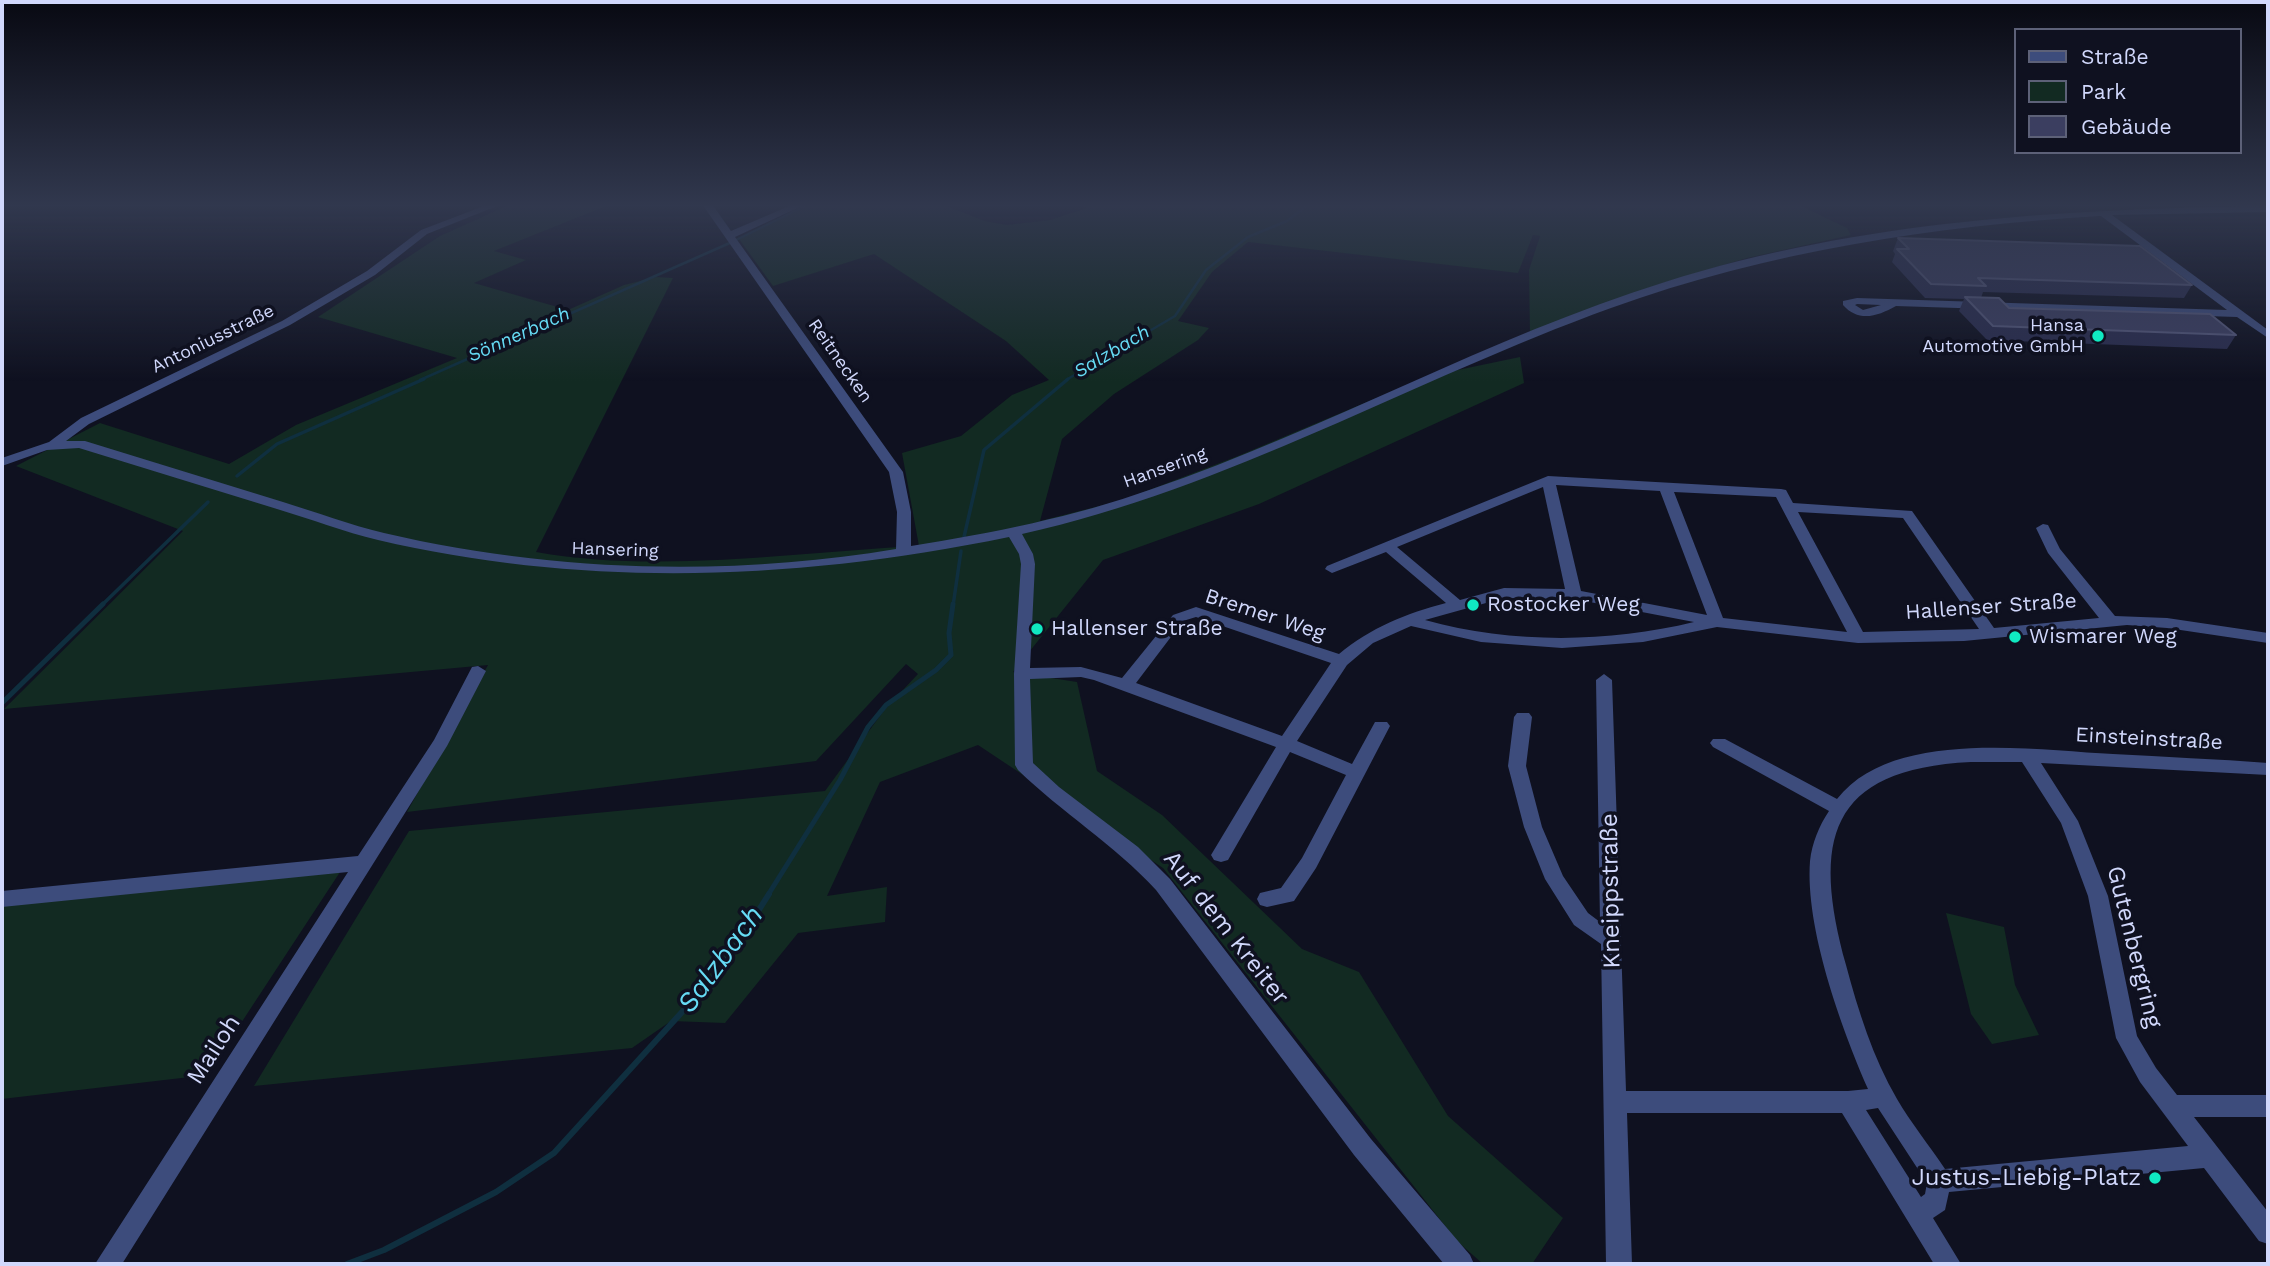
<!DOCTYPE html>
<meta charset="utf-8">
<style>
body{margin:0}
#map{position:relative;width:2270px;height:1266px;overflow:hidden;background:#0f1120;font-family:"Work Sans",sans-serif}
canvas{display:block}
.frame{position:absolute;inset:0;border:4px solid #d1d8fc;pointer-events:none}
.legend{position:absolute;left:2014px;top:28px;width:228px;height:126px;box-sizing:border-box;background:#0f1120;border:2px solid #5d6178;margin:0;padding:9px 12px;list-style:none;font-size:21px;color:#d1d8fc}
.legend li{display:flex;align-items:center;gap:14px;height:35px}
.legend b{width:35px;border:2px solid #5d6178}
</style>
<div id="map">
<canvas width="2270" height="1266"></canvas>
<div class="frame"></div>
<ul class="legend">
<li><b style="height:9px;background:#3d4c7c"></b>Straße</li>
<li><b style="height:19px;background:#122a22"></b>Park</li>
<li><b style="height:19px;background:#3b3e60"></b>Gebäude</li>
</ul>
</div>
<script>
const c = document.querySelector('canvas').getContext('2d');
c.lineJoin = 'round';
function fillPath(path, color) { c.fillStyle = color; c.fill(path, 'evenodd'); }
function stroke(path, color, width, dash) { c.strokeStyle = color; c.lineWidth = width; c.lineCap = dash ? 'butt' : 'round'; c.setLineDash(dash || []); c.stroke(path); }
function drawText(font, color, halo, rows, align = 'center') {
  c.font = font + ' "Work Sans",sans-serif'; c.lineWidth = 7; c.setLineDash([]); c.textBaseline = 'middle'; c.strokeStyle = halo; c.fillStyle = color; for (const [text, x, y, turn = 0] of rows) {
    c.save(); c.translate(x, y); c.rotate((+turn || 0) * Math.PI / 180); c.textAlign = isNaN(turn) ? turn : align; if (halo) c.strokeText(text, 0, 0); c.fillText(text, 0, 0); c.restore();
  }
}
fillPath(new Path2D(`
 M511,204H611L494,251L526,260L474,283L568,310L624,285L656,277L673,278L536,552C659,574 795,552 919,546L902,453L961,436L1012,395L1049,380L1006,341L874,254L773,286L739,239L811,204H941L985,221L1007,225L1050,220L1087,208L1077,204H1797L1847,228L1851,235L1747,258L1660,284L1530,334L1529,270L1540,236L1533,235L1518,273L1248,242L1212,272L1178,321L1209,328L1198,340L1114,394L1062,439L1040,521L1123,500L1238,456L1429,376L1520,357L1524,383L1259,504L1103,560L1013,672L1077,682L1097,771L1162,815L1302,949L1359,972L1448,1116L1563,1218L1532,1264H1483L1457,1241L1163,868L978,745L880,782L827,896L887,887L885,922L798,933L725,1023L671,1021L632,1048L254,1086L409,831L825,791L885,709L918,674L906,664L816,761L407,812L488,665L4,709L183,531L16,466L100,423L229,464L296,425L457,358L318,317L440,236Z
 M342,869L207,1075L2,1099V905Z
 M1946,913L2004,927L2015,985L2039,1035L1992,1044L1971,1014Z`), '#122a22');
stroke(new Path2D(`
 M420,380L732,242L809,204
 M1066,380L1175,316L1206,270L1248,237L1287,221L1309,204`), '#0f2f3f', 2.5);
stroke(new Path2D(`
 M237,476L277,444L424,379
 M964,537L984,450L1068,379
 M101,606L208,502
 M953,606L961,551`), '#0f2f3f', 3.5);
stroke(new Path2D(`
 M2,703L103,604
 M768,895L840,780L868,727L886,705L936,670L951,655L949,633L953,604`), '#0f2f3f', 5);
stroke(new Path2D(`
 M347,1264L384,1250L496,1192L554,1153L722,968L769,894`), '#0f2f3f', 6);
fillPath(new Path2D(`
 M489,204H502L427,234L375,275L290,325L89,424L66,441H85C151,461 217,482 283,502C316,512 350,525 384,533C550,572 728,577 896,549L897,512L889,472L702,204H712L731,231L794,204H806L735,237L903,472L911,512V546C992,533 1074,517 1152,489C1327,429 1489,337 1665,282C1861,220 2065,209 2268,206V212L2112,215L2268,330V338L2237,317L1896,306C1878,316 1859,323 1843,305V301L1857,298L2227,310L2101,216C1933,226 1769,251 1611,308C1412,380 1229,488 1022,534L1033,554L1035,564L1030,668L1081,667L1122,678L1173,615L1196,607L1339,654C1370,628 1407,613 1446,603L1386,552L1332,573L1325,569L1327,566L1548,476L1781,489L1786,490L1793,503L1912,511L1994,628L2099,618L2048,553L2036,528L2043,524L2048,525L2060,549L2115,616L2167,618L2268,633V643L2167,628L2127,625L1964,641L1858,643L1717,627L1643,642L1562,648L1481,642L1411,626L1373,643L1347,665L1297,741L1352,764L1375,722H1387L1390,726L1316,868L1294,901L1267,907L1260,905L1257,899L1260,893L1281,888L1302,858L1346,775L1290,752L1228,860L1221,862L1214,860L1211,855L1276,747L1094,680L1081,677L1030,679L1033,763L1059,787L1138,847L1170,879L1371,1139L1470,1255L1474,1264H1444L1354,1155L1156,890C1114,844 1062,813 1018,770L1015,765L1014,674L1021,564L1019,554L1009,537C801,580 588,589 378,540C344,532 311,519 277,509C211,489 145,468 79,448L47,450L2,466V458L49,442L81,418L282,321L367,271L421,230ZM1855,305L1857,304L1881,305L1863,310ZM1556,485L1660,491L1707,615L1581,591ZM1543,487L1565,589L1504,588L1460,600L1397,547ZM1674,492L1776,497L1847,632L1723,618ZM1798,512L1903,518L1979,629L1863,632ZM1504,598L1574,599L1694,622C1608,643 1511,644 1425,620ZM1196,617L1331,663L1282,736L1136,683L1183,621Z
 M478,666L486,671L447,746L122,1264H95L348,872L2,907V891L358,856L434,740L472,667Z
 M1604,674L1612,680L1626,1091H1848L1868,1089C1841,1027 1805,928 1810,861C1812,843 1819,826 1829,811L1713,747L1710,743L1713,739H1725L1837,799C1892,728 2034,750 2113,754C2165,757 2217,759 2268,763V775L2041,763L2078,821L2108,896L2137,1036L2156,1068L2177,1095H2268V1117H2194L2268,1212V1244L2259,1241L2204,1168L1949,1192L1945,1210L1933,1218L1961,1264H1934L1842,1113H1627L1632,1264H1606L1601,944L1574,925L1545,879L1524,827L1508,766L1514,717L1517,713H1529L1532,717L1526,766L1542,827L1563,876L1588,913L1600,922L1596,680ZM1971,762H2022L2061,823L2088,896L2116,1038L2140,1082L2188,1146L1945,1169C1929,1145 1911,1123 1897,1099C1873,1058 1858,1010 1846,965C1812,841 1827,769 1971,762ZM1878,1108L1927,1183L1925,1194L1921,1197L1866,1110Z`), '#3d4c7c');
fillPath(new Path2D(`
 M1898,238L2192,285L2184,298L1983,292L1981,298L2009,308L2236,335L2227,349L1987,340L1959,311L1964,299L1925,298L1892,262L1895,254L1893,251Z`), '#292c4d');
const building = new Path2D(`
 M1898,238L2140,246L2192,285L1978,278L1986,286L1931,284L1897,249H1909Z
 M1965,297L1999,298L2009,308L2210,314L2236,335L1993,326Z`);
fillPath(building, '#3b3e60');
stroke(building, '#525678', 2);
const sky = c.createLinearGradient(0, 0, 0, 381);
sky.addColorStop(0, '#080912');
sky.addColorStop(0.54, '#31384e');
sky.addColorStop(1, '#31384e00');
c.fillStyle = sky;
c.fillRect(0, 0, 2270, 381);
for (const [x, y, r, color] of [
 [2098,336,7,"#10e9c1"],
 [1473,605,7,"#10e9c1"],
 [1037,629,7,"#10e9c1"],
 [2015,637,7,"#10e9c1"],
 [2155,1178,7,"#10e9c1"]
]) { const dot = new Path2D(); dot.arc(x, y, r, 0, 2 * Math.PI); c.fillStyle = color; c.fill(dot); stroke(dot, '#0f1120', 2.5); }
drawText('18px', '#d1d8fc', '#0f1120', [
 ["Hansa",2084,326],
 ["Automotive GmbH",2084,347]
], 'right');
drawText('18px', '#d1d8fc', '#0f1120', [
 ["Antoniusstraße",213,339,-26],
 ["Reitnecken",840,361,55],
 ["Hansering",1165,468,-20],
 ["Hansering",615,550,2]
]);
drawText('italic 19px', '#66dbf5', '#0f1120', [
 ["Sönnerbach",519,335,-24],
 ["Salzbach",1112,352,-31]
]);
drawText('21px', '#d1d8fc', '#0f1120', [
 ["Rostocker Weg",1487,605],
 ["Hallenser Straße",1051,629],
 ["Wismarer Weg",2029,637]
], 'left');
drawText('21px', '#d1d8fc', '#0f1120', [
 ["Hallenser Straße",1991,607,-4],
 ["Bremer Weg",1265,615,18],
 ["Einsteinstraße",2149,739,3]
]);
drawText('24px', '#d1d8fc', '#0f1120', [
 ["Kneippstraße",1611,891,-91],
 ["Auf dem Kreiter",1226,928,52],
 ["Gutenbergring",2134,947,76],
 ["Mailoh",214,1050,-57]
]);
drawText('24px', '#d1d8fc', '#0f1120', [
 ["Justus-Liebig-Platz",2141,1178]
], 'right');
drawText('italic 28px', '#66dbf5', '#0f1120', [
 ["Salzbach",721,960,-54]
]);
</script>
